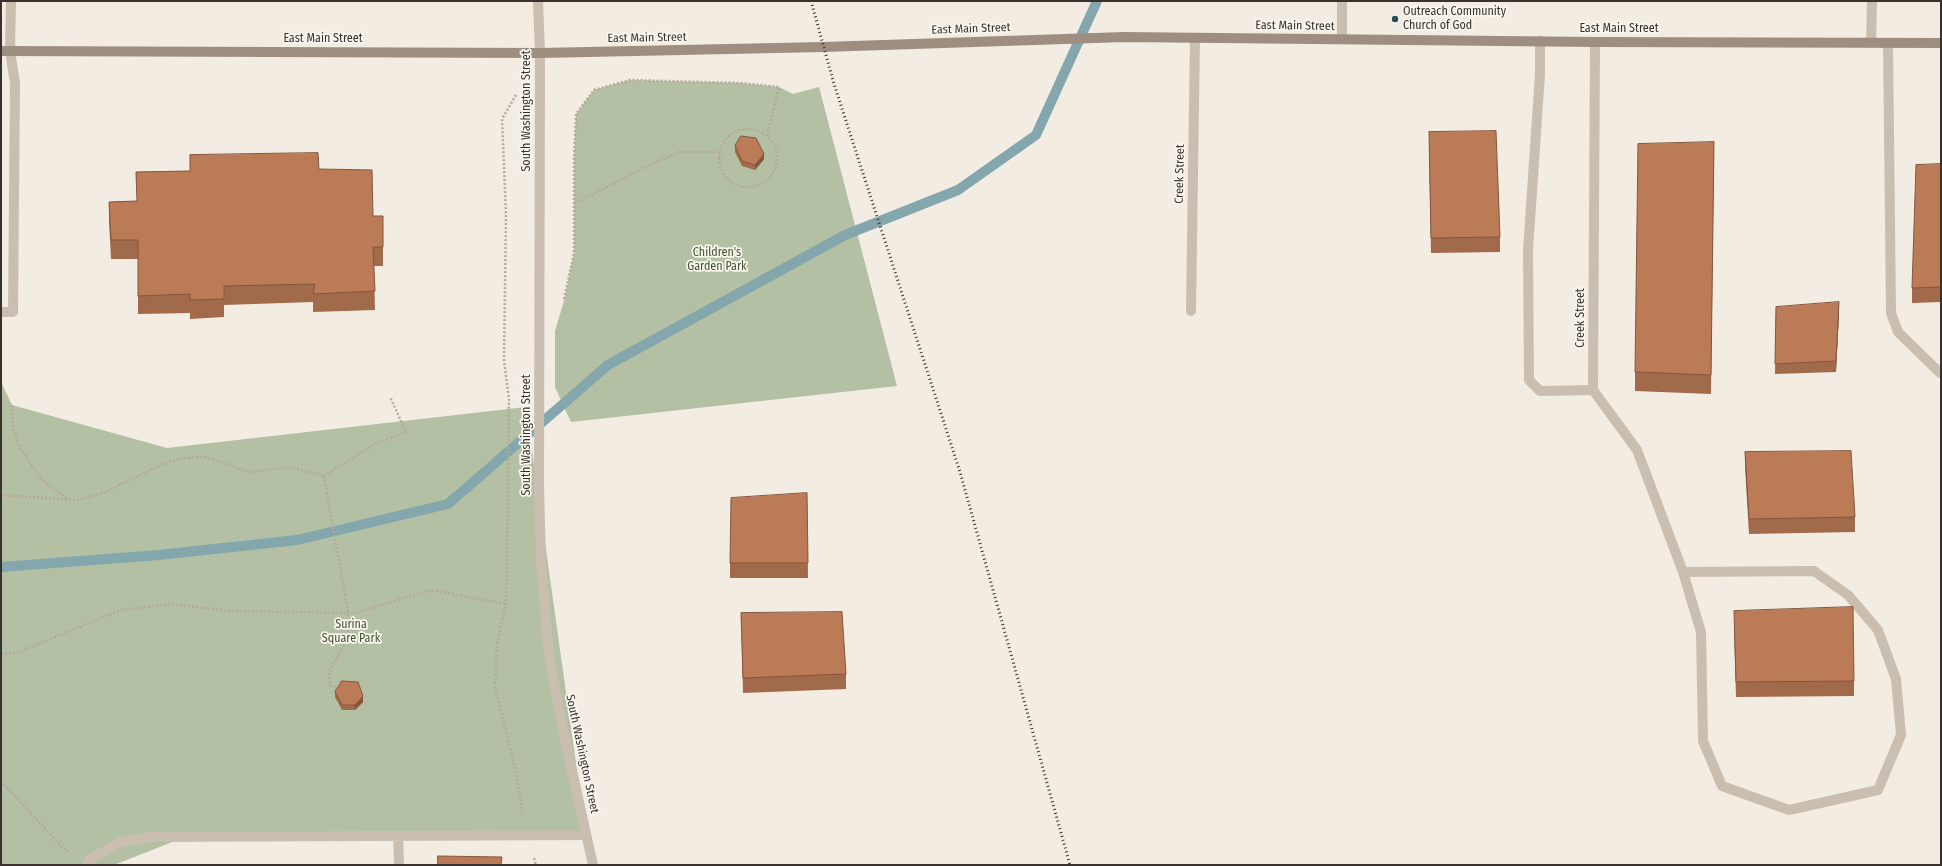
<!DOCTYPE html>
<style>
body{margin:0}
#map{position:relative;width:1942px;height:866px;overflow:hidden;background:#f2ece2;font-family:"Fira Sans Condensed",sans-serif}
canvas{display:block}
.frame{position:absolute;inset:0;border:2px solid #39322c;pointer-events:none}
</style>
<div id="map">
<canvas width="1942" height="866"></canvas>
<div class="frame"></div>
</div>
<script>
const c = document.querySelector('canvas').getContext('2d');
c.lineJoin = 'round';
function fillPath(path, color) { c.fillStyle = color; c.fill(path, 'evenodd'); }
function stroke(path, color, width, dash) { c.strokeStyle = color; c.lineWidth = width; c.lineCap = dash ? 'butt' : 'round'; c.setLineDash(dash || []); c.stroke(path); }
function drawText(font, color, halo, rows, align = 'center') {
  c.font = font + ' "Fira Sans Condensed",sans-serif'; c.lineWidth = 3.5; c.setLineDash([]); c.textBaseline = 'middle'; c.strokeStyle = halo; c.fillStyle = color; for (const [text, x, y, turn = 0] of rows) {
    c.save(); c.translate(x, y); c.rotate((+turn || 0) * Math.PI / 180); c.textAlign = isNaN(turn) ? turn : align; if (halo) c.strokeText(text, 0, 0); c.fillText(text, 0, 0); c.restore();
  }
}
fillPath(new Path2D(`
 M630,80L740,83L779,87L793,94L819,87L897,386L571,422L555,387V331L564,301L574,253V160L576,114L594,90Z
 M1,382L12,405L167,448L526,407L586,835L185,837L114,865H1Z`), '#b3c0a3');
stroke(new Path2D(`
 M1,567L159,555L297,540L448,504L608,365L845,235L958,190L1036,135L1097,1`), '#84a6ad', 10);
stroke(new Path2D(`
 M516,95L502,119L506,214L504,361L509,399L508,491L506,604L497,643L495,687L513,759L523,812
 M719 158a29 29 0 1 1 58 0a29 29 0 1 1-58 0Z
 M574,204L645,167L679,152H719
 M564,299L574,253V160L576,114L594,90L630,80L740,83L779,87L767,136
 M12,405L13,429L21,450L42,480L68,499
 M324,476L348,613V637L329,672L330,685L339,690
 M1,495L78,500L103,493L163,464L182,458L206,457L249,472L290,467L324,476L377,443L406,432L390,397
 M1,654L16,653L121,610L170,604L231,611L355,613L431,590L506,604
 M1,781L63,848L69,851
 M534,858L536,865`), '#b5a999', 2.5, [2, 2]);
stroke(new Path2D(`
 M1342,39V1
 M1540,41V74L1528,250L1529,380L1540,391L1593,390
 M1888,43L1891,313L1898,332L1940,373
 M1,312H13L15,83L10,51
 M1814,571L1848,595L1878,630L1896,679L1901,735L1878,790L1789,810L1722,786L1703,741L1701,632L1683,572Z
 M398,836L399,865
 M87,865L89,860L120,842L153,837L586,835`), '#c9beaf', 10);
stroke(new Path2D(`
 M538,1L540,53L539,485L541,560L549,656L565,739L593,865
 M1595,42L1593,390L1637,450L1683,572
 M1871,43L1872,1
 M10,51L11,1
 M1191,311L1195,38`), '#c9beaf', 10);
stroke(new Path2D(`
 M1,51L540,53L823,47L1125,37L1595,42L1941,43`), '#9d8e80', 10);
stroke(new Path2D(`
 M811,1L834,84L960,472L1070,865`), '#39322c', 3, [1, 3]);
fillPath(new Path2D(`
 M1714,142L1711,394L1635,391V372Z
 M735,146L764,159L755,170L742,166L735,152Z
 M1429,147L1500,237V252L1431,253Z
 M1941,164V302L1912,303V288Z
 M319,169L373,216L383,247V266H374L375,310L313,312V302L224,305V317L190,319V313L138,314V259H111L109,221V202L137,201L136,172Z
 M1776,307L1839,313L1836,372L1775,374Z
 M1745,452L1855,517V532L1749,534L1745,467Z
 M807,493L808,578H730V563Z
 M741,613L846,674V689L743,693Z
 M1734,626L1854,681V696L1736,697Z
 M335,692L363,702L355,710H342L335,697Z`), '#a16a4b');
fillPath(new Path2D(`
 M764,154V159L755,170V165Z
 M1839,302V313L1836,372V361Z
 M363,696V702L355,710V705Z`), '#83563d');
const building = new Path2D(`
 M1496,131L1500,237L1431,238L1429,132Z
 M741,136L756,138L764,154L755,165L742,161L735,146Z
 M1714,142L1711,375L1635,372L1638,144Z
 M318,153L319,169L372,170L373,216H383V247H373L375,291L313,294L315,284L224,286V299L190,300V294L138,296V240H111L109,202L137,201L136,172L190,171V155Z
 M1941,164V287L1912,288L1916,165Z
 M1839,302L1836,361L1775,364L1776,307Z
 M1851,451L1855,517L1749,519L1745,452Z
 M807,493L808,563H730L731,498Z
 M1853,607L1854,681L1736,682L1734,611Z
 M842,612L846,674L743,678L741,613Z
 M342,681L358,682L363,696L355,705H342L335,692Z
 M438,856L502,857L501,865H438Z`);
fillPath(building, '#bb7b57');
stroke(building, '#83563d', 1);
for (const [x, y, r, color] of [
 [1395,19,4,"#254e57"]
]) { const dot = new Path2D(); dot.arc(x, y, r, 0, 2 * Math.PI); c.fillStyle = color; c.fill(dot); stroke(dot, '#f9f6ef', 1.5); }
drawText('12px', '#39322c', '#f9f6ef', [
 ["Outreach Community",1403,12],
 ["Church of God",1403,26]
], 'left');
drawText('12px', '#39322c', '#f9f6ef', [
 ["East Main Street",1295,26,1],
 ["East Main Street",971,29,-2],
 ["East Main Street",1619,29],
 ["East Main Street",647,38,-1],
 ["East Main Street",323,39],
 ["South Washington Street",527,111,-90],
 ["Creek Street",1180,174,-89],
 ["Creek Street",1581,318,-90],
 ["South Washington Street",527,435,-90],
 ["South Washington Street",582,754,78]
]);
drawText('12px', '#445532', '#f9f6ef', [
 ["Children's",717,253],
 ["Garden Park",717,267],
 ["Surina",351,625],
 ["Square Park",351,639]
]);
</script>
